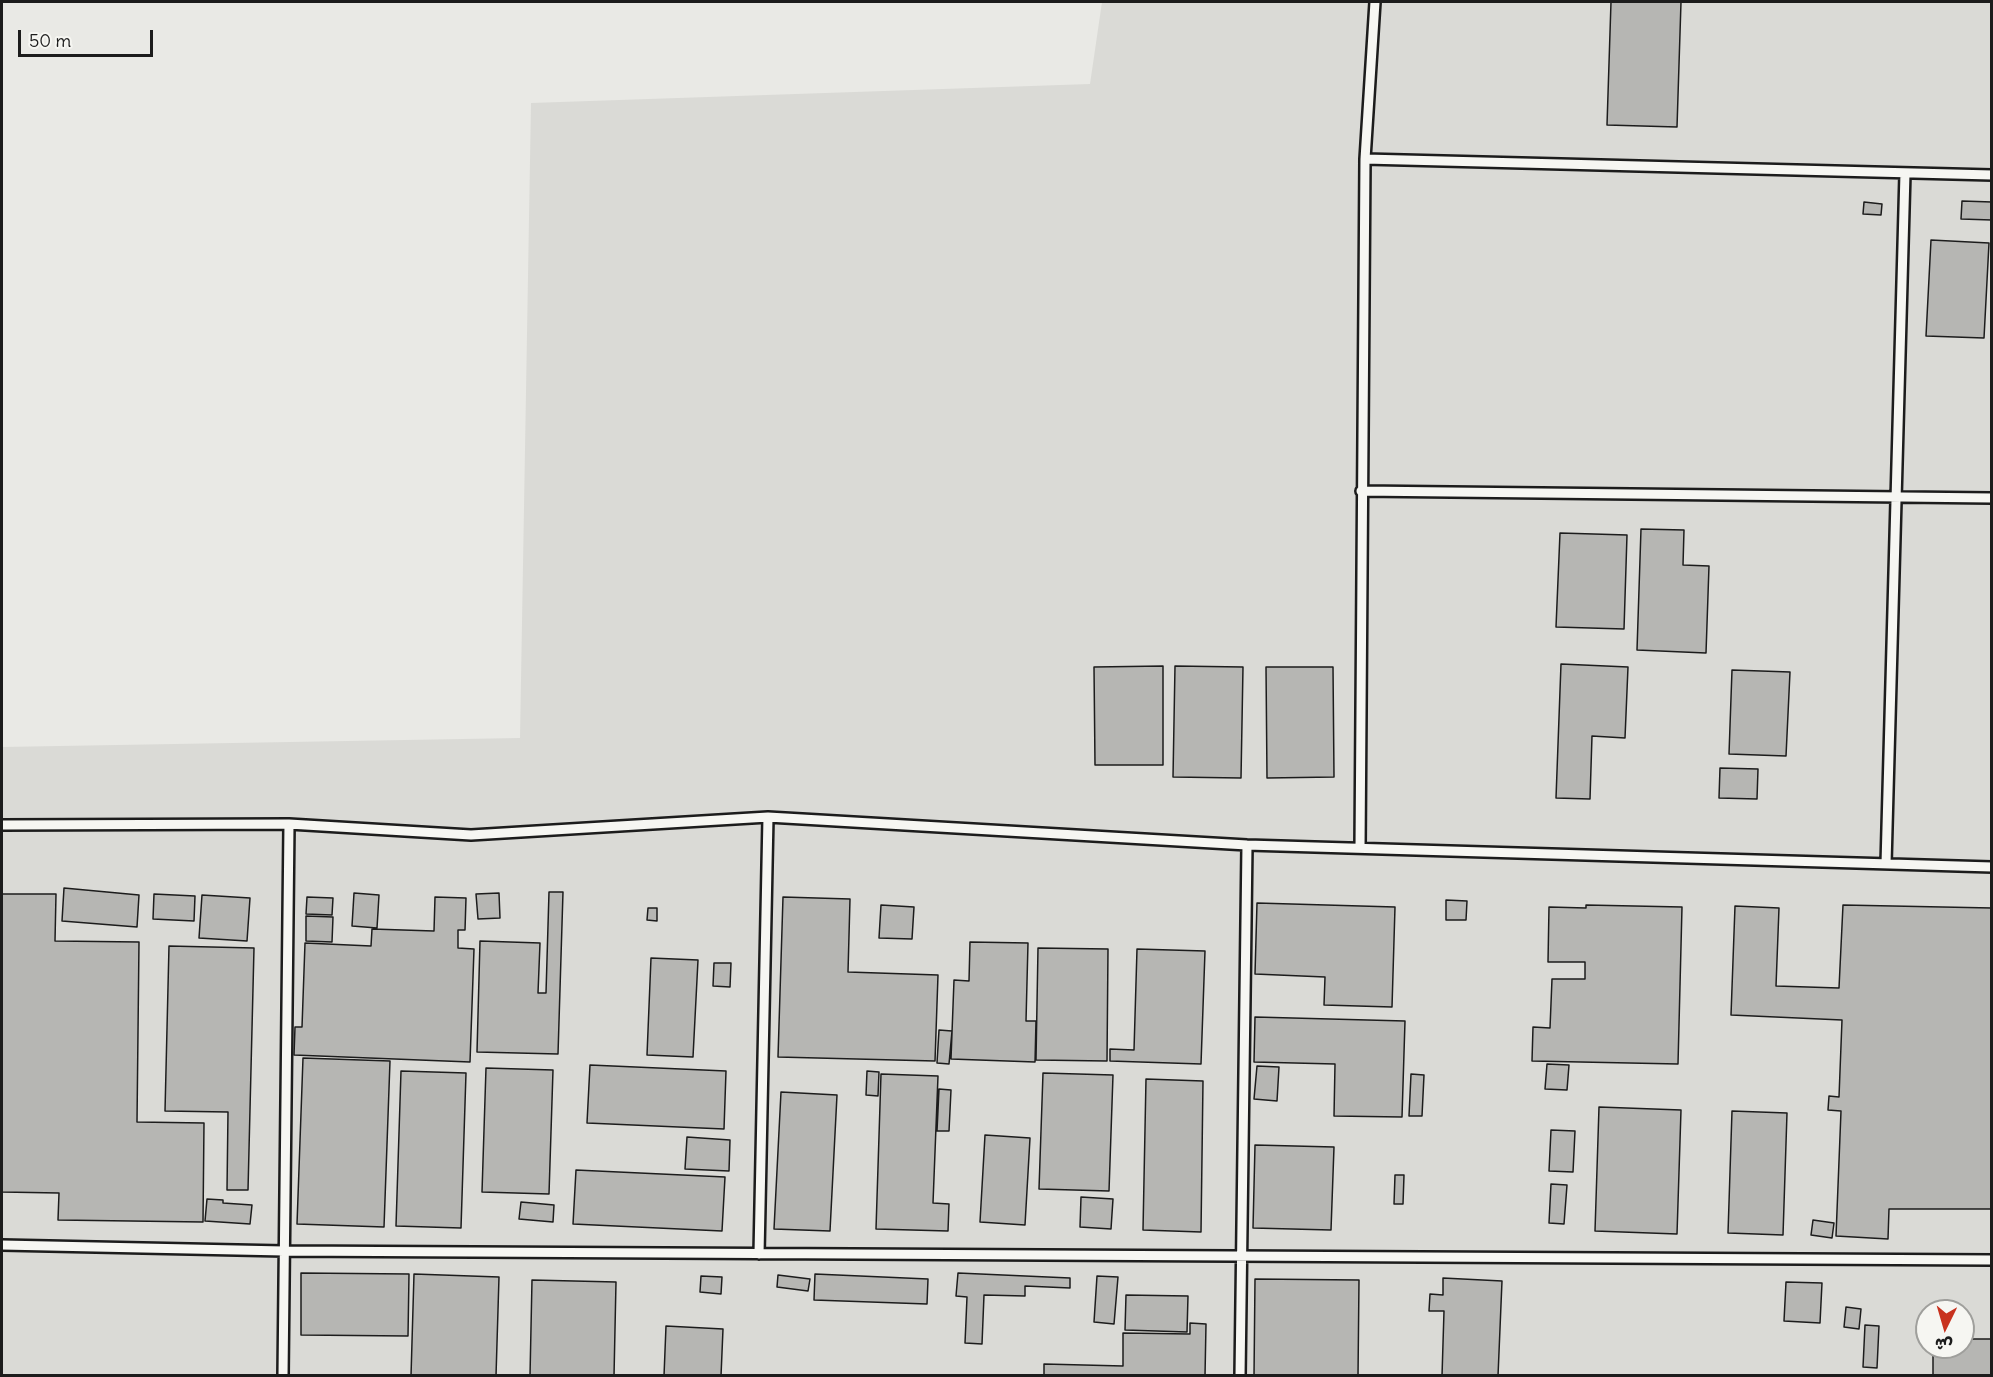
<!DOCTYPE html>
<meta charset="utf-8">
<style>
body{margin:0}
#map{position:relative;width:1993px;height:1377px;overflow:hidden;background:#e9e9e5;font-family:Delius,"Playpen Sans Arabic",sans-serif}
canvas{display:block}
.frame{position:absolute;inset:0;border:3px solid #1c1c1c;pointer-events:none}
.north{position:absolute;left:1915px;top:1299px;width:60px;height:60px;box-sizing:border-box;background:#f6f6f2;border:2px solid #9f9f9c;border-radius:50%;rotate:185deg;font-size:16px;font-weight:700;line-height:24px;text-align:center;color:#1c1c1c}
.north::after{content:'';display:block;margin:auto;width:21px;height:27px;background:#c8321e;clip-path:polygon(50% 0,100% 100%,50% 72%,0 100%)}
.scale{position:absolute;left:18px;top:30px;width:135px;height:27px;box-sizing:border-box;border:3px solid #1c1c1c;border-top:0;padding-left:8px;font-size:18px;line-height:21px;white-space:nowrap;color:#1c1c1c;-webkit-text-stroke:4px #f6f6f2;paint-order:stroke}
</style>
<div id="map">
<canvas width="1993" height="1377"></canvas>
<div class="frame"></div>
<div class="north">ش</div>
<div class="scale">50 m</div>
</div>
<script>
const c = document.querySelector('canvas').getContext('2d');
c.lineJoin = 'round';
function fillPath(path, color) { c.fillStyle = color; c.fill(path, 'evenodd'); }
function stroke(path, color, width, dash) { c.strokeStyle = color; c.lineWidth = width; c.lineCap = dash ? 'butt' : 'round'; c.setLineDash(dash || []); c.stroke(path); }
fillPath(new Path2D(`
 M1102,2H1991V1375H2V747L520,738L531,103L1090,84ZM1927,1311H1963V1347H1927Z`), '#dadad6');
const building = new Path2D(`
 M1611,2H1681L1677,127L1607,125Z
 M1962,201L1992,202V220L1961,219Z
 M1864,202L1882,204L1881,215L1863,214Z
 M1931,240L1989,243L1984,338L1926,336Z
 M1641,529L1684,530L1683,565L1709,566L1706,653L1637,650Z
 M1560,533L1627,535L1624,629L1556,627Z
 M1561,664L1628,667L1625,738L1592,736L1590,799L1556,798Z
 M1163,666V765H1095L1094,667Z
 M1175,666L1243,667L1241,778L1173,777Z
 M1266,667H1333L1334,777L1267,778Z
 M1732,670L1790,672L1786,756L1729,754Z
 M1720,768L1758,769L1757,799L1719,798Z
 M64,888L139,895L137,927L62,921Z
 M549,892H563L558,1054L477,1052L480,941L540,943L538,993H546Z
 M354,893L379,895L377,928L352,926Z
 M499,893L500,918L478,919L476,894Z
 M2,894H56L55,941L139,942L137,1122L204,1123L203,1222L58,1220L59,1193L2,1192Z
 M154,894L195,896L194,921L153,919Z
 M202,895L250,898L247,941L199,938Z
 M307,897L333,898L332,915L306,914Z
 M435,897L466,898L465,930H458V948L474,949L470,1062L294,1055L295,1027H302L305,943L371,946L372,929L434,931Z
 M783,897L850,899L848,972L938,975L935,1061L778,1057Z
 M1446,900L1467,901L1466,920H1446Z
 M1257,903L1395,907L1392,1007L1324,1005L1325,977L1255,974Z
 M881,905L914,907L912,939L879,938Z
 M1586,905L1682,907L1678,1064L1532,1061L1533,1027L1550,1028L1552,979H1585V962H1548L1549,907L1586,908Z
 M1843,905L1992,908V1209H1889L1888,1239L1836,1236L1841,1111L1828,1110L1829,1096L1839,1097L1842,1020L1731,1015L1735,906L1779,908L1776,986L1839,988Z
 M648,908H657V921L647,920Z
 M306,916L333,917L332,942L306,941Z
 M970,942L1028,943L1026,1021H1036L1035,1062L951,1059L954,980L969,981Z
 M169,946L254,948L248,1190H227L228,1112L165,1111Z
 M1038,948L1108,949L1107,1061L1036,1060Z
 M1137,949L1205,951L1201,1064L1110,1061V1049L1134,1050Z
 M651,958L698,960L693,1057L647,1055Z
 M714,963H731L730,987L713,986Z
 M1255,1017L1405,1021L1402,1117L1334,1116L1335,1064L1254,1062Z
 M939,1030L952,1031L949,1064L937,1063Z
 M303,1058L390,1061L384,1227L297,1224Z
 M1547,1064L1569,1065L1567,1090L1545,1089Z
 M590,1065L726,1071L724,1129L587,1123Z
 M1257,1066L1279,1067L1277,1101L1254,1099Z
 M486,1068L553,1070L549,1194L482,1192Z
 M401,1071L466,1073L461,1228L396,1226Z
 M867,1071L879,1072L878,1096L866,1095Z
 M1043,1073L1113,1075L1109,1191L1039,1189Z
 M881,1074L938,1076L933,1203L949,1204L948,1231L876,1229Z
 M1411,1074L1424,1075L1422,1116H1409Z
 M1146,1079L1203,1081L1201,1232L1143,1230Z
 M939,1089L951,1090L949,1131H937Z
 M781,1092L837,1095L830,1231L774,1229Z
 M1599,1107L1681,1110L1677,1234L1595,1231Z
 M1732,1111L1787,1113L1783,1235L1728,1233Z
 M1551,1130L1575,1131L1573,1172L1549,1171Z
 M985,1135L1030,1138L1025,1225L980,1222Z
 M687,1137L730,1140L729,1171L685,1169Z
 M1255,1145L1334,1147L1331,1230L1253,1228Z
 M576,1170L725,1177L722,1231L573,1224Z
 M1395,1175H1404L1403,1204H1394Z
 M1551,1184L1567,1185L1564,1224L1549,1223Z
 M1081,1197L1113,1199L1111,1229L1080,1227Z
 M207,1199L223,1200V1203L252,1205L250,1224L205,1221Z
 M521,1202L554,1205L553,1222L519,1219Z
 M1813,1220L1834,1223L1832,1238L1811,1235Z
 M301,1273L409,1274L408,1336L301,1335Z
 M958,1273L1070,1278V1288L1025,1286V1296L984,1295L982,1344L965,1343L967,1297L956,1296Z
 M414,1274L499,1277L496,1376H411Z
 M815,1274L928,1279L927,1304L814,1300Z
 M778,1275L810,1279L808,1291L777,1287Z
 M701,1276L722,1277L721,1294L700,1292Z
 M1097,1276L1118,1277L1114,1324L1094,1322Z
 M1443,1278L1502,1281L1498,1376H1442L1444,1311H1429L1430,1294L1443,1295Z
 M1255,1279L1359,1280L1358,1376H1254Z
 M532,1280L616,1282L614,1376H530Z
 M1786,1282L1822,1283L1820,1323L1784,1321Z
 M1126,1295L1188,1296L1187,1332L1125,1330Z
 M1846,1307L1861,1309L1859,1329L1844,1327Z
 M1190,1323L1206,1324L1205,1376H1044V1364L1123,1366V1333L1190,1334Z
 M1865,1325L1879,1326L1877,1368L1863,1367Z
 M666,1326L723,1329L721,1376H664Z
 M1963,1339H1992V1376H1933V1347H1963Z`);
fillPath(building, '#b6b6b3');
stroke(building, '#1c1c1c', 1.5);
const lane = new Path2D(`
 M1365,159L1992,175
 M1361,491L1992,498
 M2,825L289,824L471,835L768,817L1247,845L1992,867
 M1360,848L1365,159L1375,2
 M1886,864L1905,173
 M2,1245L284,1251L1992,1260
 M759,1254L768,817
 M283,1376L289,824
 M1240,1376L1247,845`);
stroke(lane, '#1c1c1c', 14);
stroke(lane, '#f6f6f2', 9);
</script>
